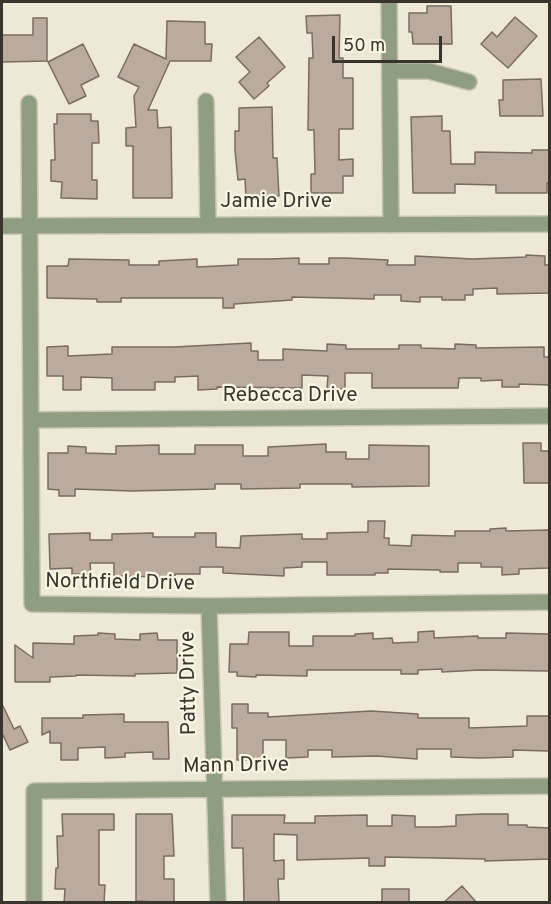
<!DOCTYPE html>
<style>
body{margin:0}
#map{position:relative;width:551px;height:904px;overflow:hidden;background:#ede9d6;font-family:Overpass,sans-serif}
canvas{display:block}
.frame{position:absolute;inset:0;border:3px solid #37352e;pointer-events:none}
.scale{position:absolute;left:332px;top:36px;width:110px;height:27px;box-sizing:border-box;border:3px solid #37352e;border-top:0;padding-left:8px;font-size:18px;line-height:21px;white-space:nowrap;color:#37352e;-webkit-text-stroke:4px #fbf6e3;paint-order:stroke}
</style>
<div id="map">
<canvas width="551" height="904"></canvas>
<div class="frame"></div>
<div class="scale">50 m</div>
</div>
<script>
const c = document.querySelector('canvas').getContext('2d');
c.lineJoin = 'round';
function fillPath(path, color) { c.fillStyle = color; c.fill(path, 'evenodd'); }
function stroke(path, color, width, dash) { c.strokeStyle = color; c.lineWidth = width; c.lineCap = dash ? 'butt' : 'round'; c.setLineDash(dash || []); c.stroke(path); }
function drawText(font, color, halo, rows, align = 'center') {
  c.font = font + ' Overpass,sans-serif'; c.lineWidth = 4.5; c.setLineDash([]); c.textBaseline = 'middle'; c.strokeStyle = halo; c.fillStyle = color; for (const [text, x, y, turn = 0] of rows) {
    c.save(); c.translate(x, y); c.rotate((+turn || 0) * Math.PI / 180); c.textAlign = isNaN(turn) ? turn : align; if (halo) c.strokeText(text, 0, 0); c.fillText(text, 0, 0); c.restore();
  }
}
const building = new Path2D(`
 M427,6H451L452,44H413L412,32H409V13H427Z
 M340,15L339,58H343V78H353V129H339V160L353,159V176H343V193H311V174H315L314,130H308L309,58H313L312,33H307L306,16Z
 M515,17L537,36L508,68L481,44L492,32L497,37Z
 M33,18H47V61L2,62V35H33Z
 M167,21L205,22V44H212L211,61H170L148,110H157L158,128L171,127L172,198H133V146H126V128L136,127L134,96L139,87L118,77L134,44L166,59Z
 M259,37L285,67L267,83L269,86L254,99L239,82L250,72L236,57Z
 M83,44L99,76L81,85L86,96L69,104L48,62Z
 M541,79L543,116H500L499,100H503V80Z
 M272,107L273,158H277L279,196L246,198L245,179L238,180L235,151V131H239V108Z
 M57,114H91V121H98L99,143H92V180H97V199L61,198L62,182L51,181V160H55L54,124H57Z
 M442,116V131H450L451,164H475V152L532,153V150H549V183H547V193H496V185L455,184V193H413L411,117Z
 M526,255L545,256V265H549V293L497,294V288L473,289V295H465V300H442V297H420V302L401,301V295H374V299L292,297V300L234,304V308H223V298H121V302H97V299L47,298V266H68L69,259L129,260V265H159V261L197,259V267L238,265V259H269L299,258V264H329V258H345L388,260L387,265H415V256L473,259L526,257Z
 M251,343V351H258V360H283V349L327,351V344L346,345V349H399V345H421V348L455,349V344L476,345V348L544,347V357H549V385L519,384V387H502V380L481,381V378H459L458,388H372V373H345V389L327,388L328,376L302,375V388L217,387V389L198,390V376L175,377V382H155V390H112V378L81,377V390H63V376H47V347L68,346V356L112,354V347H174Z
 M523,443H541V451H549V483H524Z
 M326,444V452H346V459H369V445L429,446V486L352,487V484H300V488L241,489V484H215V489L132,491L75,489V496H59V490L48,489V453H68V446L86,447V453L116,454V446L159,445V454H195V445H243V456H268V447Z
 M368,521H385L384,538H389V545L411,546L412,535L455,536V531H490V529L506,528V531L549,530V568L519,569V574L502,575V567H481V563H458V572H440V570L388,569V573H375V575H327V562H302V567L284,568V576L223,573V567H200V574H175V577L114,576V563H90L91,574H72V568L50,569L49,534L90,533V540H112V534L153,533V537H195V533H216V547L240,548L241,536L302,534V539H327V533L368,532Z
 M434,631V638L478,636V638H506V633L549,634V671L480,670L442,672V669L418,670V674H401V670H307V676L256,675V677L237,676V672H229L230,644H248L249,632H289V646H313V636H355V634L373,633V639L392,638L393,643L418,642V632Z
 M98,633L115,634V639L140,640V634L157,633L158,640H177V673L135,674V676L76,675V676L50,677V682H15V645L33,658V643L74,644V636L98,635Z
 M2,704L14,729L20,726L28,742L10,750L2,733Z
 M232,704H248V713H268V717L371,711L418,714V718H469V728L527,726V716H549V751L513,750V757L480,758L451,757V749H417V759L377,756L332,757V750H308V757L286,758V740H263V760H237V728H232Z
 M124,714V722H168L169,759H153V752L125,753V757L105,758V747L78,748V760H61V743H50V731L42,735V718H83V715Z
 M62,814H114V830H99V885H105L104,903H64L65,889H55L56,868H58L57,836H63Z
 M136,814H172L174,856H164V879H174V903L136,901Z
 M484,814H508V825H527V827L549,828V859L485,861V859L385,857V866H369V858L297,860V835L274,834V861L284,860V879H278L279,903H244L243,848H232V815H285L284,823H315V816L367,815V826H392V815L415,816V827H437L456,826V815Z
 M462,886L477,903H443Z
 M382,889H409V903H382Z`);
fillPath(building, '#bbab9e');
stroke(building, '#7a6c60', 1.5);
const street = new Path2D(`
 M389,2L391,225
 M391,71H429L469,82
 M206,101L208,224
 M29,103L32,604L209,606L550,602
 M2,226L550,224
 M31,420L550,416
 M209,606L218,902
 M34,902V791L550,786`);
stroke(street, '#c9c5b4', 18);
stroke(street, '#8f9e80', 15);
drawText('21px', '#37352e', '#fbf6e3', [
 ["Jamie Drive",276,203],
 ["Rebecca Drive",290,397],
 ["Northfield Drive",120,584,1],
 ["Patty Drive",190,683,-91],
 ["Mann Drive",236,767,-1]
]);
</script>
